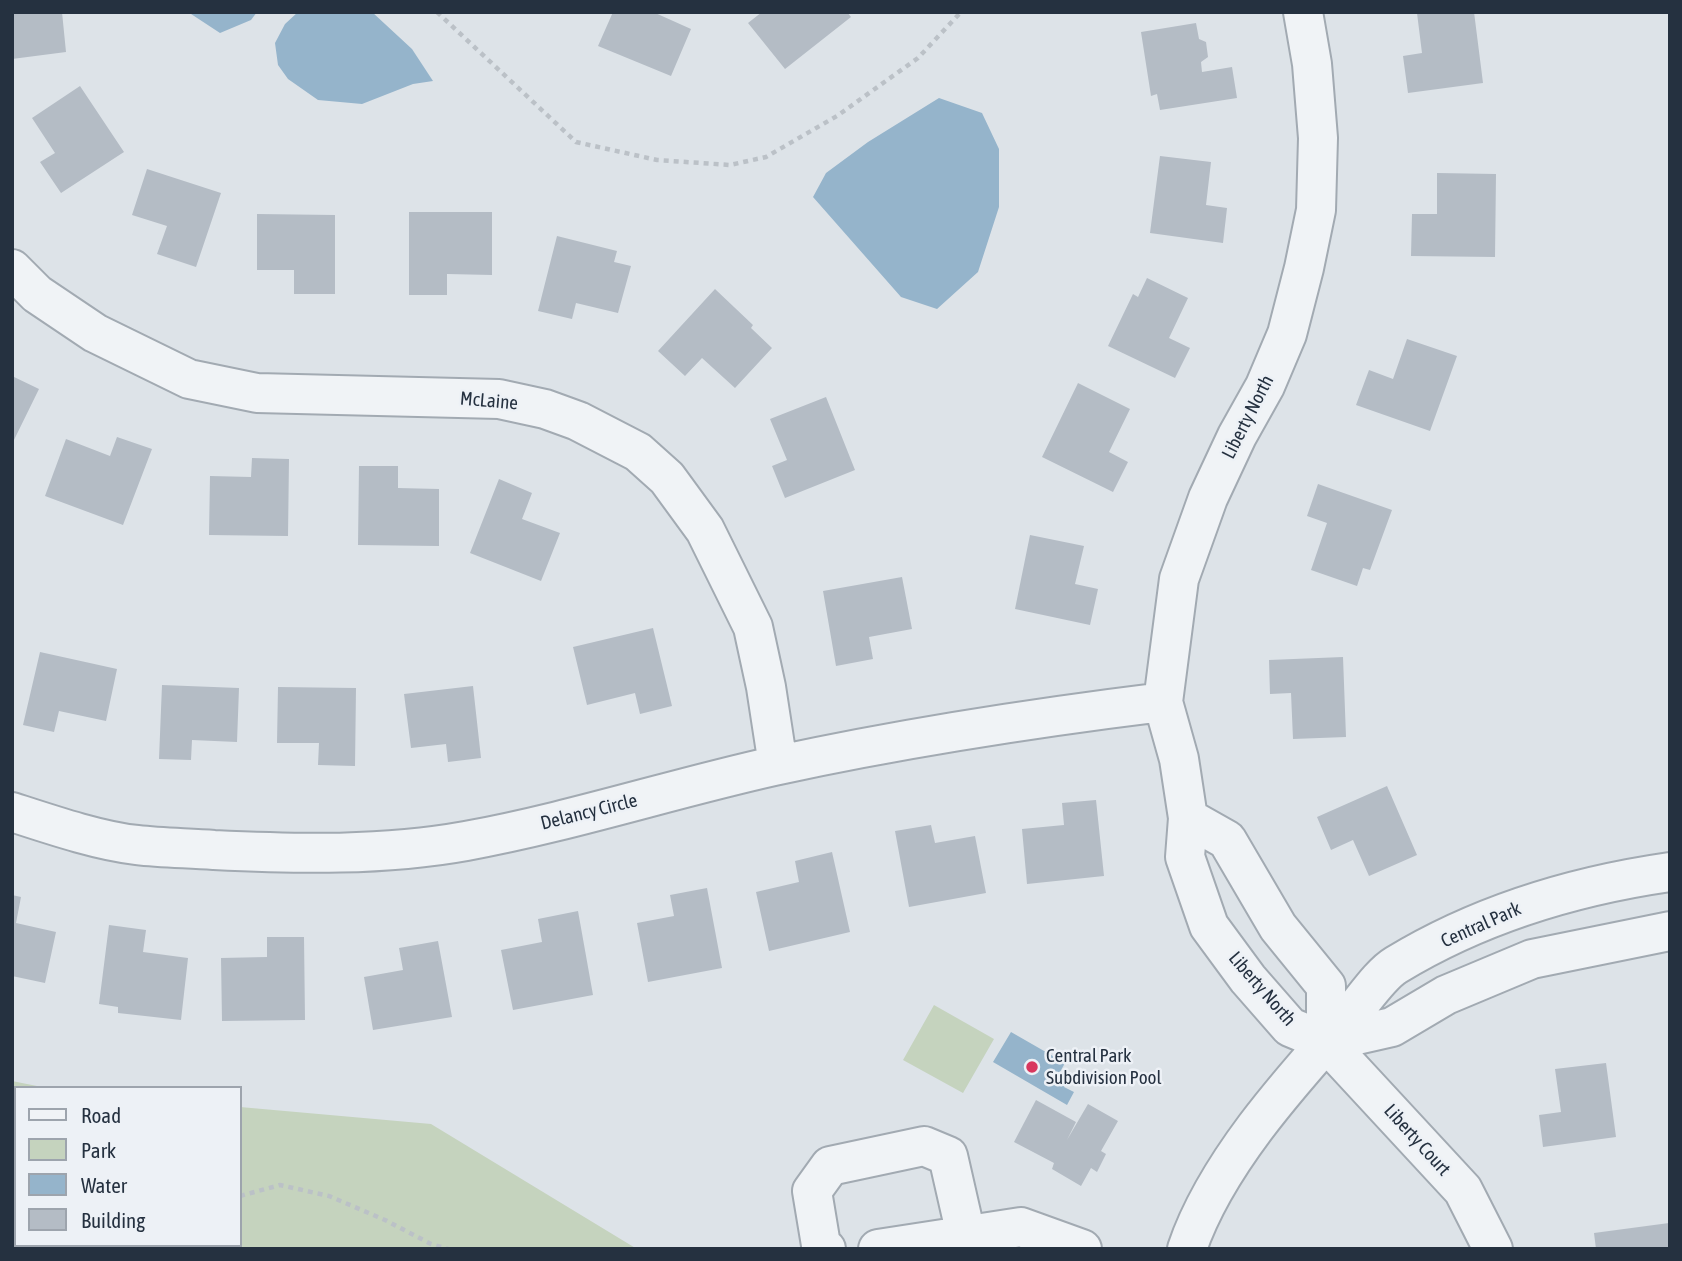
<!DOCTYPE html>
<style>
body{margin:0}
#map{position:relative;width:1682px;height:1261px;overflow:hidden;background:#dde3e8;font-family:"Asap Condensed",sans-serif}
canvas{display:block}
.frame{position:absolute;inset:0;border:14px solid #253140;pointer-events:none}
.legend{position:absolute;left:14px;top:1086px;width:228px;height:161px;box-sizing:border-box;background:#edf1f6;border:2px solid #9da4ad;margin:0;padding:9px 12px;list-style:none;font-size:21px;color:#253140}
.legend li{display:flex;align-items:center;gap:14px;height:35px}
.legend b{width:35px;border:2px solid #9da4ad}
</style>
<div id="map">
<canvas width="1682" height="1261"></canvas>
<div class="frame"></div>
<ul class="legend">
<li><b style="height:9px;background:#f0f3f6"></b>Road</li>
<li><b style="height:19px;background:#c5d3be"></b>Park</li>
<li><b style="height:19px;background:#95b4cb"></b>Water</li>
<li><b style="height:19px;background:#b4bcc5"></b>Building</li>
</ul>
</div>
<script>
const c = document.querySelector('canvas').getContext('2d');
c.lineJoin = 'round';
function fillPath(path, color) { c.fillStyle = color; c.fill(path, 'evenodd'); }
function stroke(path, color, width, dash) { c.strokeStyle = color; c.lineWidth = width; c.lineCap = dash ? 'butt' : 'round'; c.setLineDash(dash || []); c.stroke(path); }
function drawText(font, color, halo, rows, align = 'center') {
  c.font = font + ' "Asap Condensed",sans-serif'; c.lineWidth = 5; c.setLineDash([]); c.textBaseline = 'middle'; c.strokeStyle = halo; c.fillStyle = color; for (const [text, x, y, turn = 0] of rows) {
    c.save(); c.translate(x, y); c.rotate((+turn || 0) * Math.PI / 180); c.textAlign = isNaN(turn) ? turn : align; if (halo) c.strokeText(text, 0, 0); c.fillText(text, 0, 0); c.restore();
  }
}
fillPath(new Path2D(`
 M934,1005L994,1039L963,1093L903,1060Z
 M12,1081L47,1088H16V1245H240V1107L431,1124L637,1249H12Z`), '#c5d3be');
fillPath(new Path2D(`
 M188,12H257L251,20L220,33Z
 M298,12H372L412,49L433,81L413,84L362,104L318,100L288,79L278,65L275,43L285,24Z
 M939,98L982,113L999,149V207L978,272L937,309L901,297L813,197L826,173L868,142Z
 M1011,1032L1065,1063L1060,1072L1069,1077L1064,1087L1074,1092L1067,1105L993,1062Z`), '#95b4cb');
fillPath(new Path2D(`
 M12,12H62L66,52L12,59Z
 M613,12H653L691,29L671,76L598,46Z
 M762,12H847L851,17L785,69L748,23Z
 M1474,12L1483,83L1408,93L1403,56L1422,53L1417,13Z
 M1196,23L1199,39L1206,42L1208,57L1201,62L1202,72L1232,67L1237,98L1160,110L1157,94L1151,96L1141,32Z
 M80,86L124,152L61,193L40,162L55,153L32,118Z
 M1160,156L1211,162L1206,205L1227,208L1223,243L1150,233Z
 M147,169L221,193L196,267L157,254L167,226L132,215Z
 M1437,173L1496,174L1495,257L1411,256L1412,214H1437Z
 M409,212H492V275L447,274V295H409Z
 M257,214L335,215V294H294V270H257Z
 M557,236L617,251L614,262L631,266L618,313L576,303L572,319L538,311Z
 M1147,278L1188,298L1169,338L1190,348L1175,378L1108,346L1133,294L1138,297Z
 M715,289L753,325L751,328L772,348L735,388L702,358L685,376L658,351Z
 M1407,339L1457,356L1430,431L1356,405L1369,370L1393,379Z
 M12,376L39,389L12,444Z
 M1078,383L1130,409L1109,452L1128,462L1113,492L1042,457Z
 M826,397L855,470L785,498L772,466L787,460L770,419Z
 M117,437L152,449L123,525L45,496L66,439L110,456Z
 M252,458L289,459L288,536L209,535L210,476L251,477Z
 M359,466H398V488L439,489V546L358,545Z
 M499,479L532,493L522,519L560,533L541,581L470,553Z
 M1318,484L1392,510L1370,570L1363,568L1357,586L1311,570L1327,523L1307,516Z
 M1030,535L1084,546L1075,584L1098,589L1090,625L1015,609Z
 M902,577L912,629L869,637L873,659L836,666L823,591Z
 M653,628L672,706L640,714L635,693L587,705L573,647Z
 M40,652L117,669L106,721L59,711L54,732L23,725Z
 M1343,657L1346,737L1293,739L1291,693L1270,694L1269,660Z
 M162,685L239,688L237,742L192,740L191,760L159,759Z
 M473,686L481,758L448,762L446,744L411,748L404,694Z
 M278,687L356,688L355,766L318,765L319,743H277Z
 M1387,786L1417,855L1369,876L1353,840L1331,850L1317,817Z
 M1096,800L1104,876L1027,884L1022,829L1064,825L1062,803Z
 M931,825L935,843L975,836L986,893L909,907L895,831Z
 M832,852L850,932L769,951L756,892L799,882L795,861Z
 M707,888L722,968L648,982L637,923L674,916L670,895Z
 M12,895L21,897L16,923L56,932L45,983L12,976Z
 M578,911L593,995L513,1010L501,950L542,942L538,919Z
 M109,925L146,930L143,952L188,958L181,1020L118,1013V1007L99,1004Z
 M267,937H304L305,1020L222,1021L221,958L267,957Z
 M438,941L452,1017L373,1030L364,977L403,970L399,948Z
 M1606,1063L1616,1137L1543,1147L1539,1115L1561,1112L1555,1069Z
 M1036,1100L1076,1122L1067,1140L1088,1104L1118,1121L1101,1151L1106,1154L1097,1172L1091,1168L1081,1186L1052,1169L1054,1163L1014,1142Z
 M1669,1223L1670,1249H1596L1594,1233Z`), '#b4bcc5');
const minor = new Path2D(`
 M1303,12L1312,64L1318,138L1316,210L1304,268L1287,334L1265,386L1237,436L1208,498L1179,579L1163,702L1179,759L1188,818L1185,857L1209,926L1248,979L1290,1027L1326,1042L1463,1190L1493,1249
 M12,269L37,294L95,333L189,379L257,393L499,399L545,409L578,421L638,452L667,478L705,530L753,627L766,687L778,765
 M12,812C49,824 99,841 137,845C162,848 188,848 214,850C297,854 383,856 466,841C570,822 671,789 774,766C903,738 1033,718 1163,702
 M1188,818L1227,840L1278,927L1326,986V1042
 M1326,1042L1392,1027L1446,995L1532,959L1670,931
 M826,1249L821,1245L812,1191L830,1166L924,1146L948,1156L966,1235
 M878,1249L1021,1227L1082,1249
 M1187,1249C1216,1163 1293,1079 1353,1012C1365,998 1381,974 1396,965C1480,914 1573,886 1670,872`);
stroke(minor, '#a2aab2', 42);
stroke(new Path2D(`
 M437,12L576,142L657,160L730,165L766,157L837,116L918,58L961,12
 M12,1186L16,1187
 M240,1196L280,1185L329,1196L385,1220L431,1244L448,1249`), '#bbc1c7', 4.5, [5, 5]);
stroke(minor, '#f0f3f6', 38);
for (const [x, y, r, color] of [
 [1032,1067,7,"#d8375e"]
]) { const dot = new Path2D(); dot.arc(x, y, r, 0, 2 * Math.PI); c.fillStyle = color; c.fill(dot); stroke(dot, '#edf1f6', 2.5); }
drawText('19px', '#253140', '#edf1f6', [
 ["McLaine",489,401,5],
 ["Liberty North",1248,417,-63],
 ["Delancy Circle",589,812,-14],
 ["Central Park",1481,925,-24],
 ["Liberty North",1262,989,49],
 ["Liberty Court",1417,1140,48]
]);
drawText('19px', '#253140', '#edf1f6', [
 ["Central Park",1046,1056],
 ["Subdivision Pool",1046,1078]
], 'left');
</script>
